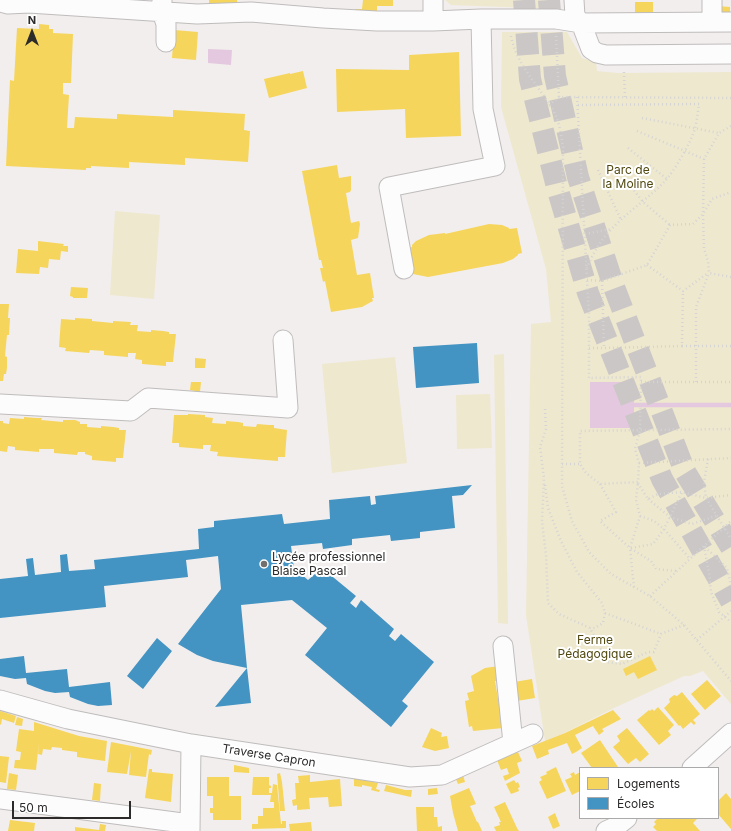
<!DOCTYPE html>
<meta charset="utf-8">
<style>
body{margin:0}
#map{position:relative;width:731px;height:831px;overflow:hidden;background:#f2eeed;font-family:Inter,sans-serif}
canvas{display:block}
.legend{position:absolute;left:579px;top:767px;width:140px;height:52px;box-sizing:border-box;background:#fff;border:1px solid #abaaaa;margin:0;padding:5px 7px;list-style:none;font-size:12px;color:#2d2b2a}
.legend li{display:flex;align-items:center;gap:8px;height:20px}
.legend b{width:20px;border:1px solid #abaaaa}
.north{position:absolute;left:12px;top:12px;width:40px;height:40px;-webkit-text-stroke:3px #fff;paint-order:stroke;rotate:0deg;font-size:11px;font-weight:700;line-height:16px;text-align:center;color:#2d2b2a}
.north::after{content:'';display:block;margin:auto;width:14px;height:18px;background:#2d2b2a;clip-path:polygon(50% 0,100% 100%,50% 72%,0 100%)}
.scale{position:absolute;left:12px;top:801px;width:119px;height:18px;box-sizing:border-box;border:2px solid #2d2b2a;border-top:0;padding-left:5px;font-size:12px;line-height:14px;white-space:nowrap;color:#2d2b2a;-webkit-text-stroke:3px #fff;paint-order:stroke}
</style>
<div id="map">
<canvas width="731" height="831"></canvas>
<ul class="legend">
<li><b style="height:11px;background:#f6d55c"></b>Logements</li>
<li><b style="height:11px;background:#4393c3"></b>Écoles</li>
</ul>
<div class="north">N</div>
<div class="scale">50 m</div>
</div>
<script>
const c = document.querySelector('canvas').getContext('2d');
c.lineJoin = 'round';
function fillPath(path, color) { c.fillStyle = color; c.fill(path, 'evenodd'); }
function stroke(path, color, width, dash) { c.strokeStyle = color; c.lineWidth = width; c.lineCap = dash ? 'butt' : 'round'; c.setLineDash(dash || []); c.stroke(path); }
function drawText(font, color, halo, rows, align = 'center') {
  c.font = font + ' Inter,sans-serif'; c.lineWidth = 4; c.setLineDash([]); c.textBaseline = 'middle'; c.strokeStyle = halo; c.fillStyle = color; for (const [text, x, y, turn = 0] of rows) {
    c.save(); c.translate(x, y); c.rotate((+turn || 0) * Math.PI / 180); c.textAlign = isNaN(turn) ? turn : align; if (halo) c.strokeText(text, 0, 0); c.fillText(text, 0, 0); c.restore();
  }
}
fillPath(new Path2D(`
 M445,0H559V9L451,5Z
 M502,32H567L582,58L596,62L597,71L618,73L731,72V704L703,671L690,676H684L614,708L564,733L545,741L526,615L531,324L551,322L546,269L501,107Z
 M115,211L160,215L154,299L110,295Z
 M504,354L508,624L498,623L494,355Z
 M395,357L407,463L332,473L322,364Z
 M490,394L492,448L457,449L456,395Z`), '#eee8ce');
fillPath(new Path2D(`
 M208,49L232,50L231,65L208,63Z
 M590,382H634V428H590Z`), '#e4c8df');
fillPath(new Path2D(`
 M209,0H237V6L209,3Z
 M363,0H393V6H377V18L355,16V9H362Z
 M635,2H653V17H635Z
 M718,6L730,7V16H718Z
 M39,24L49,25V29H53V33L73,34L71,83H63V94L69,95L67,128H74L75,117L117,119V114L173,117V110L245,114L244,130L250,131L248,162L185,158V165L129,162V168L91,166V168H86V170L6,166L10,80L14,81L17,28L39,29Z
 M174,30L198,32L196,60L172,58Z
 M459,52L461,136L406,138L405,109L337,112L336,69L409,70V55Z
 M303,71L307,88L269,98L264,79L290,73V74Z
 M337,165L339,178L351,176V190L350,192L346,193L351,223L359,221L360,224L358,238L351,240L357,275L370,273L374,298H372L373,301L371,302L362,307L331,312L325,281L323,282L320,268H323L321,260H319L302,171Z
 M489,224L502,225L509,228V229L517,228L522,253L518,254V255L513,259L503,263L428,277L413,274L404,249L412,247V245L416,241L429,235L445,233V234Z
 M38,241L64,244L63,246H68V252L61,251L60,260L49,259L48,268L40,267L39,274L16,273L18,249L38,251Z
 M71,287L88,288L87,298H73V297L70,296Z
 M0,304H9L8,318H10L9,335H7L5,356L7,357V368L6,374H4L3,381H0Z
 M75,318L92,319V321L113,323V321L131,322L130,325H138L137,331L151,332V330L163,331L169,332V334H176L173,362H166V366L142,364V360L135,359L136,353H128V357L104,355V351L90,350L89,353L65,351L66,348L59,347L61,319L75,320Z
 M195,358L206,359L205,368H195Z
 M191,382H201L200,392L190,390Z
 M188,414L205,415V417L213,418L212,423L226,424V421L238,422L243,423V426L256,427L257,424L269,425H274V428L287,430L285,457H278V461L217,456L218,452L210,451L211,445H203V449L179,447V443H172L174,415H188Z
 M24,417L36,418H42L41,420L63,422V420H75L80,422V424H87V427L101,428V426L113,427L119,428V430H126L123,458H116V462L92,460V456L85,454V452H78L77,455L54,453V449H39V452L15,450V447L8,446L7,452L0,451V421H3V423L9,424L10,418L24,419Z
 M650,656L657,670L638,679L634,672L626,676L623,669Z
 M499,666L502,681H495L503,728L473,731L472,726L469,727L465,701L469,700L467,693L474,691L471,676L485,668Z
 M532,679L535,698L517,701L514,682Z
 M707,680L721,696L705,710L691,694Z
 M682,692L700,714L693,720L696,723L694,725L691,722L683,729L680,725L679,726L664,708L670,702L669,699L674,695L677,696Z
 M658,707L674,725L668,731L671,735L659,745L637,720L649,710L650,711L652,709L654,711Z
 M613,710L621,719L602,729L604,731L599,735L593,726L575,735L582,748L576,752L572,754L567,743L548,750L549,754L537,759L532,746L565,733Z
 M0,711L16,716L14,723L2,719L1,725L0,724Z
 M17,717L23,719L22,726L15,725Z
 M34,722L79,736L107,741L105,761L77,757V752L62,750V748L52,747L51,750L43,749L42,755L38,754L39,742L36,770L14,768L15,760H20L21,752L16,751L19,729L34,731Z
 M431,728L442,733L441,737L447,736L449,748L435,751L422,747Z
 M627,728L649,754L640,762L636,758L628,764L613,747L620,741L617,736Z
 M600,740L618,767L616,768H592L581,753Z
 M111,742L152,750L151,755L149,754L146,777L129,775L131,751L127,774L107,772Z
 M518,752L522,761L517,763L520,773L505,781L503,776L509,774L507,768L501,770L497,760Z
 M0,756L9,757L6,783L0,782Z
 M234,765L249,768V773L234,772Z
 M556,767L566,791L547,799L539,782L542,780L540,777L547,774L546,772Z
 M149,769H152V772L173,774L171,802L145,798Z
 M574,772L575,775L580,772V791L572,795L565,780L572,777L570,774Z
 M9,773L18,775L16,790L7,789Z
 M280,773L282,782L285,811H280L277,774Z
 M310,775V782L340,779L342,806L329,807L328,797L309,798L310,809L297,810V805L293,806L292,800L296,799L295,783H299L298,776Z
 M463,775L465,782L458,784L456,779Z
 M207,777H229V796H241V820H213V813H210V808H213V796H207Z
 M253,777H269V785L271,786V788H269V793H272L273,784L277,785L281,824H282V821H286V828L252,829V824H258V816H263V808H274V802H270L271,795H252Z
 M354,778L378,783L376,789L380,790L379,792L371,790L372,787L362,785V787L354,786Z
 M514,780L516,783L518,782L520,787L518,788L519,791L511,794L506,784Z
 M94,783L101,784L100,801L92,800Z
 M386,785L405,790H412L411,797L384,791Z
 M437,788L438,794L428,795V789Z
 M469,788L476,804L470,806L477,822H478L482,831H458L453,813L450,796Z
 M726,793L731,799V829L718,814V801Z
 M505,802L517,828L519,831H496L494,827L500,825L499,822H501L494,807Z
 M416,807H434V817H437L438,827L442,826V831H417Z
 M555,813L560,826L553,829L548,817Z
 M658,818H696L697,819L693,823L700,831H657L653,827L656,824L654,822Z
 M10,820L35,823L34,831H8Z
 M311,822L312,831H290L289,824Z
 M100,824L106,825L105,831H75V827L99,830Z`), '#f6d55c');
fillPath(new Path2D(`
 M477,343L479,383L416,388L413,347Z
 M472,485L463,495L452,496L455,528L420,532V538L391,541L390,535L352,539V545L323,549L322,543L291,546L294,568L308,580L322,568L356,596L350,603L356,608L361,600L394,629L389,636L395,641L401,634L434,662L402,701L408,706L391,727L305,655L327,628L292,600L241,605L247,668L213,661L197,655L178,644L221,589L218,556L186,560L188,577L104,586L106,607L0,618V579L28,576L26,559L33,558L35,575L61,572L60,555L67,554L69,571L95,569L94,560L199,549L198,529L214,527V521L282,514L284,524L330,519L329,500L370,496L371,505L376,504L375,496Z
 M157,638L172,651L143,689L127,676Z
 M24,656L26,673L67,669L69,687L110,682L112,705L98,706L88,704L70,697L69,692L55,693L45,691L27,684L26,678L15,679L0,676V659Z
 M247,668L251,703L215,707Z`), '#4393c3');
stroke(new Path2D(`
 M634,405H731`), '#e4c8df', 4.5);
stroke(new Path2D(`
 M524,0L530,79L557,187L588,293L662,479L731,601
 M549,0L555,76L578,177L614,287L685,472L731,547`), '#cbc7c6', 22, [22, 11]);
const minor = new Path2D(`
 M574,0L575,16L581,23L591,49L597,53L606,55L731,54
 M712,0V22
 M162,1V12L166,24V42
 M0,2L8,4L29,3L197,14L251,12L323,18L377,21H433L481,19H556L581,23L731,22
 M433,21V0
 M404,269L389,187L495,166L483,109L481,19
 M0,404L131,411L148,398L288,408L283,340
 M503,646L513,743
 M0,700L68,719L191,744L410,777L442,775L533,734
 M692,768L731,733
 M0,799L190,824
 M190,831L191,744
 M606,831L617,826L627,818`);
stroke(minor, '#bfbcbc', 21);
stroke(new Path2D(`
 M511,36C517,67 541,87 555,114C560,124 561,136 563,147L562,486L572,521L589,552L611,574L650,596L684,625L731,681
 M556,36L559,97
 M624,72L625,97
 M577,97L589,315V378L641,377V382L640,430L635,449L639,463L638,482L600,484L586,473L580,464V431L731,429
 M549,105L559,97L731,98
 M578,105L699,104C698,112 697,120 695,128C693,139 673,173 665,181C647,200 624,214 607,234C598,244 592,256 587,268
 M642,118L719,133
 M731,126L719,133L704,159L703,214L704,249L708,261L709,273L731,277
 M637,131L704,159
 M628,148L667,179
 M612,162L643,202L670,225
 M598,170L621,220
 M585,234L612,229
 M647,265L683,291L708,273
 M587,280L602,281L647,265L670,225L693,224L703,214L712,199L731,192
 M602,281L604,348L682,346L683,291
 M682,346H731
 M589,348H604
 M641,382H731
 M696,382V307L709,273
 M545,409L546,429L540,447L544,478L542,522L546,555L548,603L559,614L590,628L607,662L622,664L648,652H654L661,634L684,625
 M708,459L704,482L706,498L731,539
 M639,463L731,458
 M562,464H580
 M638,483L648,499L658,494L682,492
 M600,484L616,512L600,521L630,548L651,561L656,569L677,571
 M545,485L548,508L561,541L577,572L602,603L605,613L603,623L595,628H590
 M648,499L670,517L692,524L716,516
 M640,516L654,521L664,529L690,559
 M704,546L709,573L711,592L719,612L731,622
 M705,547L727,568L731,586
 M631,548L653,544L664,529L682,492L706,498L731,495
 M634,587L630,548L640,516L636,500L638,482
 M650,596L731,521
 M605,613L661,634
 M697,640L731,611`), '#d4d4d4', 2.5, [1, 3]);
stroke(minor, '#fdfcfc', 19);
for (const [x, y, r, color] of [
 [264,564,4,"#726f6e"]
]) { const dot = new Path2D(); dot.arc(x, y, r, 0, 2 * Math.PI); c.fillStyle = color; c.fill(dot); stroke(dot, '#fff', 1.5); }
drawText('12px', '#514810', '#fff', [
 ["Parc de",628,170],
 ["la Moline",628,184],
 ["Ferme",595,640],
 ["Pédagogique",595,654]
]);
drawText('12px', '#2d2b2a', '#fff', [
 ["Lycée professionnel",272,557],
 ["Blaise Pascal",272,571]
], 'left');
drawText('12px', '#2d2b2a', '#fff', [
 ["Traverse Capron",269,756,9]
]);
</script>
